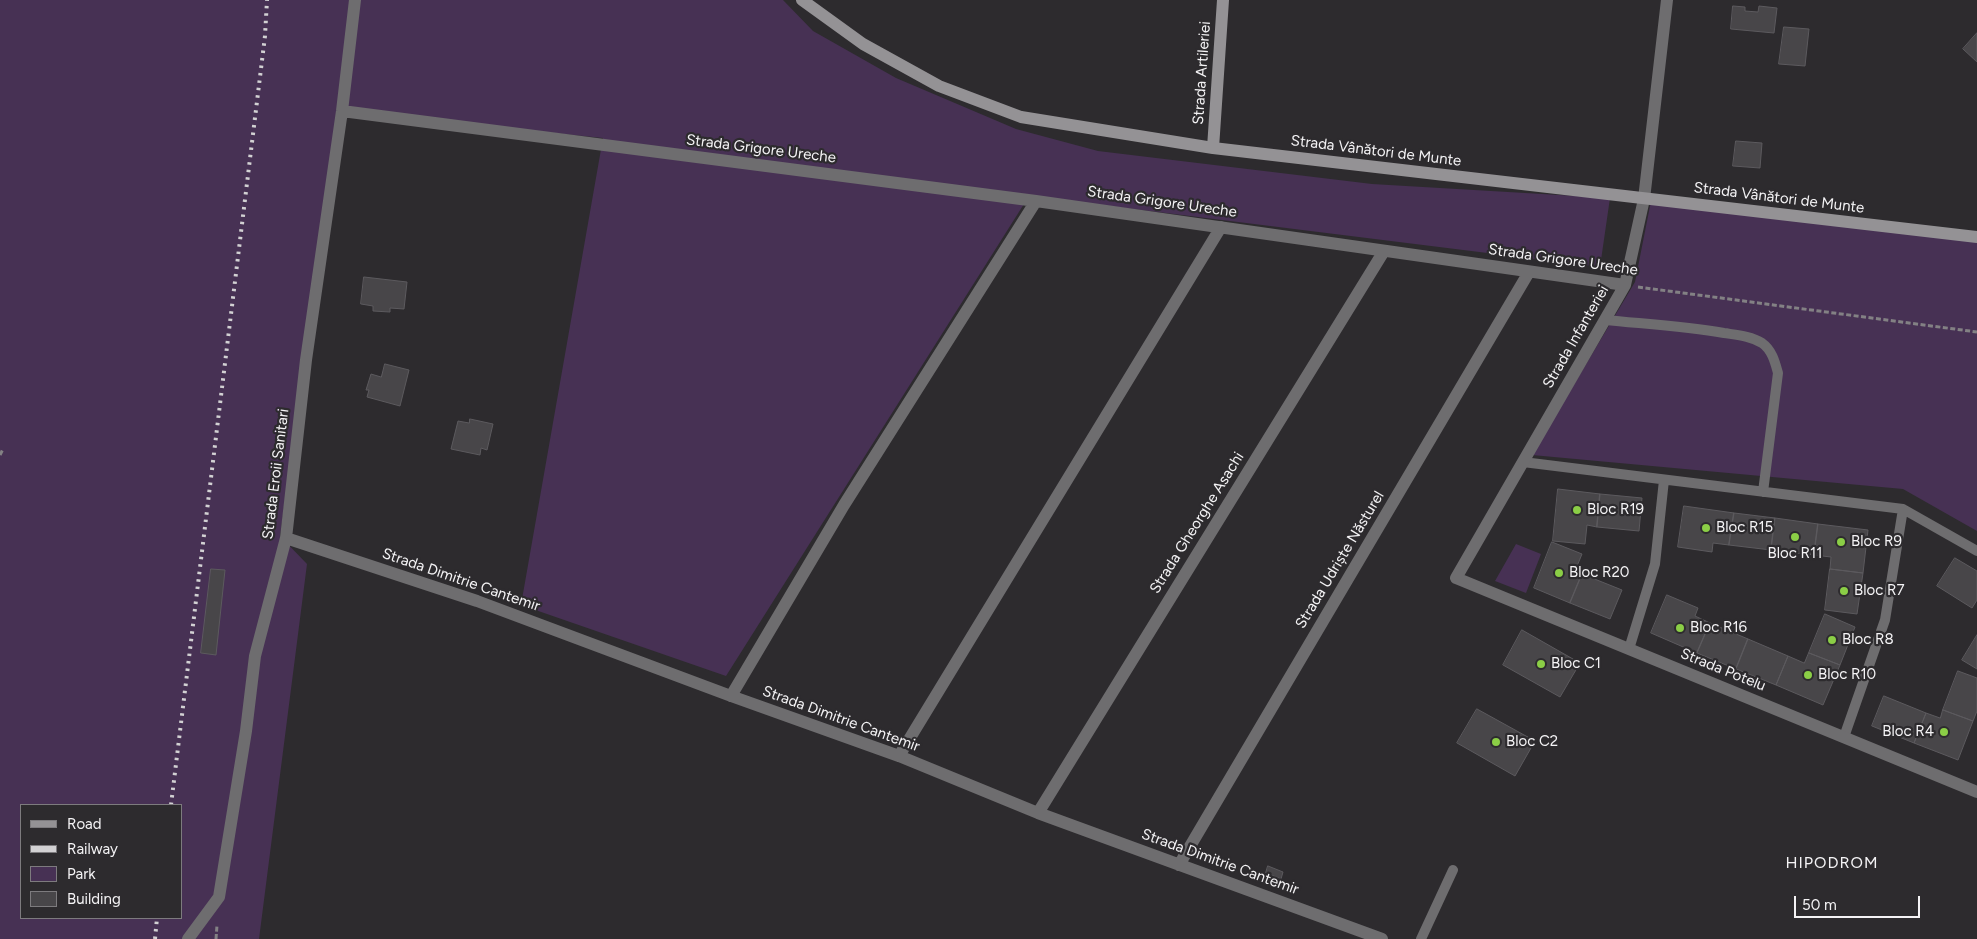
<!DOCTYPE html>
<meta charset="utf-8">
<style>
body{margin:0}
#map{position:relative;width:1977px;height:939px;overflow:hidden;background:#2d2b2e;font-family:Figtree,sans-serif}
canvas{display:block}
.legend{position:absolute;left:20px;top:804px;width:162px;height:115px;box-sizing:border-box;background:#2d2b2e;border:1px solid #7d7b7e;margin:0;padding:6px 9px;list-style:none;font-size:15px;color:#f4f3f5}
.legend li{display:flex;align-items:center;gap:10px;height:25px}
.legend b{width:25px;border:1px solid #7d7b7e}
.scale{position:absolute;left:1794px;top:896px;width:126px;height:22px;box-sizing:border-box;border:2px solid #f4f3f5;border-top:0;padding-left:6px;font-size:15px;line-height:18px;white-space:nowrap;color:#f4f3f5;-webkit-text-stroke:4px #2d2b2e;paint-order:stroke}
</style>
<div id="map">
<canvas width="1977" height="939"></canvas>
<ul class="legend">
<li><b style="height:6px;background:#949295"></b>Road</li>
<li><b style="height:6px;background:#d2d1d3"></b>Railway</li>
<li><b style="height:14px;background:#473154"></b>Park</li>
<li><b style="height:14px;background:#484649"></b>Building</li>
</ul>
<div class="scale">50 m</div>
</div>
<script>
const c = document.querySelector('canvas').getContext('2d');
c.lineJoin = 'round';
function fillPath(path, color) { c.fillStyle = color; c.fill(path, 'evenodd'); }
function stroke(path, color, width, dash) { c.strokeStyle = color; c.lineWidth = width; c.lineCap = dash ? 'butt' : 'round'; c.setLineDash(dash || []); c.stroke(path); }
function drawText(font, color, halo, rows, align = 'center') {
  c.font = font + ' Figtree,sans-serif'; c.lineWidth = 4.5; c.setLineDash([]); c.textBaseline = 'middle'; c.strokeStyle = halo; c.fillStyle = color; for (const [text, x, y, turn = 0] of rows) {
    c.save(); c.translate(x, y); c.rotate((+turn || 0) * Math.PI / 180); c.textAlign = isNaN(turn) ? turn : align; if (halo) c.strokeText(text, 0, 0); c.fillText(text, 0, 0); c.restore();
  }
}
fillPath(new Path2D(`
 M0,0H783L813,31L896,78L1016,129L1098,151L1372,184L1610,198L1600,267L1029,196L726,676L521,605L603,138L338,111L280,536L307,564L259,939H0ZM21,805H181V918H21Z
 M1651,201L1977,241V531L1903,489L1532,455L1635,282Z
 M1516,544L1541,554L1526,593L1495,581Z`), '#473154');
const building = new Path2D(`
 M1733,6L1745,7V11L1758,12L1759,6L1777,8L1774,33L1731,29Z
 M1784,27L1809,29L1805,66L1779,64Z
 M1977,33V62L1963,49Z
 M1736,141L1762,143L1760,168L1733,166Z
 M364,277L407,282L404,309L390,308V312L373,311V306L361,304Z
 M385,364L409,370L400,406L367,397L369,390H366L371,374L381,377Z
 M470,419L493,424L487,450L481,448L480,455L451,449L458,421L469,423Z
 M1558,489L1600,494L1597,527L1587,525L1585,544L1553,541Z
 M1600,494L1642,498L1639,531L1597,527Z
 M1684,506L1734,513L1729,545L1713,543L1712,552L1678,547Z
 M1734,513L1775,518L1771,550L1729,545Z
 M1775,518L1818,524L1814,555L1771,550Z
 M1818,524L1868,530L1863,573L1830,569L1831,557L1814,555Z
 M1552,542L1582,554L1575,571L1582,574L1570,603L1534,588Z
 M1955,558L1977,571V600L1972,608L1937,586Z
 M211,569L225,570L216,655L201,653Z
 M1830,569L1863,573L1857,614L1825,610Z
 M1582,574L1622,590L1610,619L1570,603Z
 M1667,595L1698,608L1695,616L1710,623L1697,653L1651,633Z
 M1825,614L1855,627L1840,665L1809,653Z
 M1710,623L1748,639L1736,669L1697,653Z
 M1522,630L1580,663L1560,697L1503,665Z
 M1977,635V669L1962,660Z
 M1748,639L1788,656L1776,685L1736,669Z
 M1809,653L1840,665L1823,705L1776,685L1788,656L1804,663Z
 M1958,671L1977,678V711L1973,721L1943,710Z
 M1884,696L1926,713L1914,743L1872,726Z
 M1477,709L1535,741L1515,776L1457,743Z
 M1943,710L1973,721L1958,760L1914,743L1926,713L1940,718Z
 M1268,866L1283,872L1281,879L1266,873Z`);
fillPath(building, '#484649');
stroke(building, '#5c5a5e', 1);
stroke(new Path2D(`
 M1638,287L1977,332
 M0,455L3,449
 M216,939L217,925`), '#838184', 3, [5, 2.5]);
stroke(new Path2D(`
 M1605,320C1645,324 1685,326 1724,333C1737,335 1751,336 1762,343C1772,350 1775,362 1778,373L1763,492
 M1523,462L1903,509L1977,551
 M1629,649L1655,564L1664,480
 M1844,737L1885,620L1903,509
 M1421,939L1453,870`), '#6e6d6f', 10);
stroke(new Path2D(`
 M1667,0L1644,199L1625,285L1456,578L1977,792
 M342,111L1036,201L1625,285
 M286,538L477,601L731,696L899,756L1038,813L1382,939
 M731,696L844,505L1036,201
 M899,756L1221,227
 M1038,813L1384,251
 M1179,865L1529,272
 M188,939L219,897L246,731L255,656L286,538L306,360L342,111L355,0`), '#6e6d6f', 12);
stroke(new Path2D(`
 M802,0L863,44L939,86L1021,117L1213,148L1977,237
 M1213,148L1223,0`), '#949295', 12);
stroke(new Path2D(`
 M171,805L265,36L267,0
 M155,939L157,918`), '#d2d1d3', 4, [2.5, 5]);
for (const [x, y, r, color] of [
 [1577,510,5,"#8bce46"],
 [1706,528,5,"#8bce46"],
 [1795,537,5,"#8bce46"],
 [1841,542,5,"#8bce46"],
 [1559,573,5,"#8bce46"],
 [1844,591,5,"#8bce46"],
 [1680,628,5,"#8bce46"],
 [1832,640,5,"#8bce46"],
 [1541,664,5,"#8bce46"],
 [1808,675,5,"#8bce46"],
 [1944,732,5,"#8bce46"],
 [1496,742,5,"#8bce46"]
]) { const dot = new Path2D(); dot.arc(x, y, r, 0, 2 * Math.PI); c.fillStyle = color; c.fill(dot); stroke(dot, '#2d2b2e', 2); }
drawText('15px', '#f4f3f5', '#2d2b2e', [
 ["Strada Artileriei",1202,73,-86],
 ["Strada Grigore Ureche",761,149,7],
 ["Strada Vânători de Munte",1376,151,7],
 ["Strada Vânători de Munte",1779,198,7],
 ["Strada Grigore Ureche",1162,202,8],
 ["Strada Grigore Ureche",1563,260,8],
 ["Strada Infanteriei",1576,337,-60],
 ["Strada Eroii Sanitari",276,474,-83],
 ["Strada Gheorghe Asachi",1197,523,-58],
 ["Strada Udriște Năsturel",1340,560,-59],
 ["Strada Dimitrie Cantemir",461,580,19],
 ["Strada Potelu",1723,670,22],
 ["Strada Dimitrie Cantemir",841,719,20],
 ["Strada Dimitrie Cantemir",1220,862,20]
]);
drawText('15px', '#f4f3f5', '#2d2b2e', [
 ["Bloc R19",1587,510],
 ["Bloc R15",1716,528],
 ["Bloc R9",1851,542],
 ["Bloc R11",1795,554,"center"],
 ["Bloc R20",1569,573],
 ["Bloc R7",1854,591],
 ["Bloc R16",1690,628],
 ["Bloc R8",1842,640],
 ["Bloc C1",1551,664],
 ["Bloc R10",1818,675],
 ["Bloc R4",1934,732,"right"],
 ["Bloc C2",1506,742]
], 'left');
c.letterSpacing = '1px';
drawText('16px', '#f4f3f5', '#2d2b2e', [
 ["HIPODROM",1832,863]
]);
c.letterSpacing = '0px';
</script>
